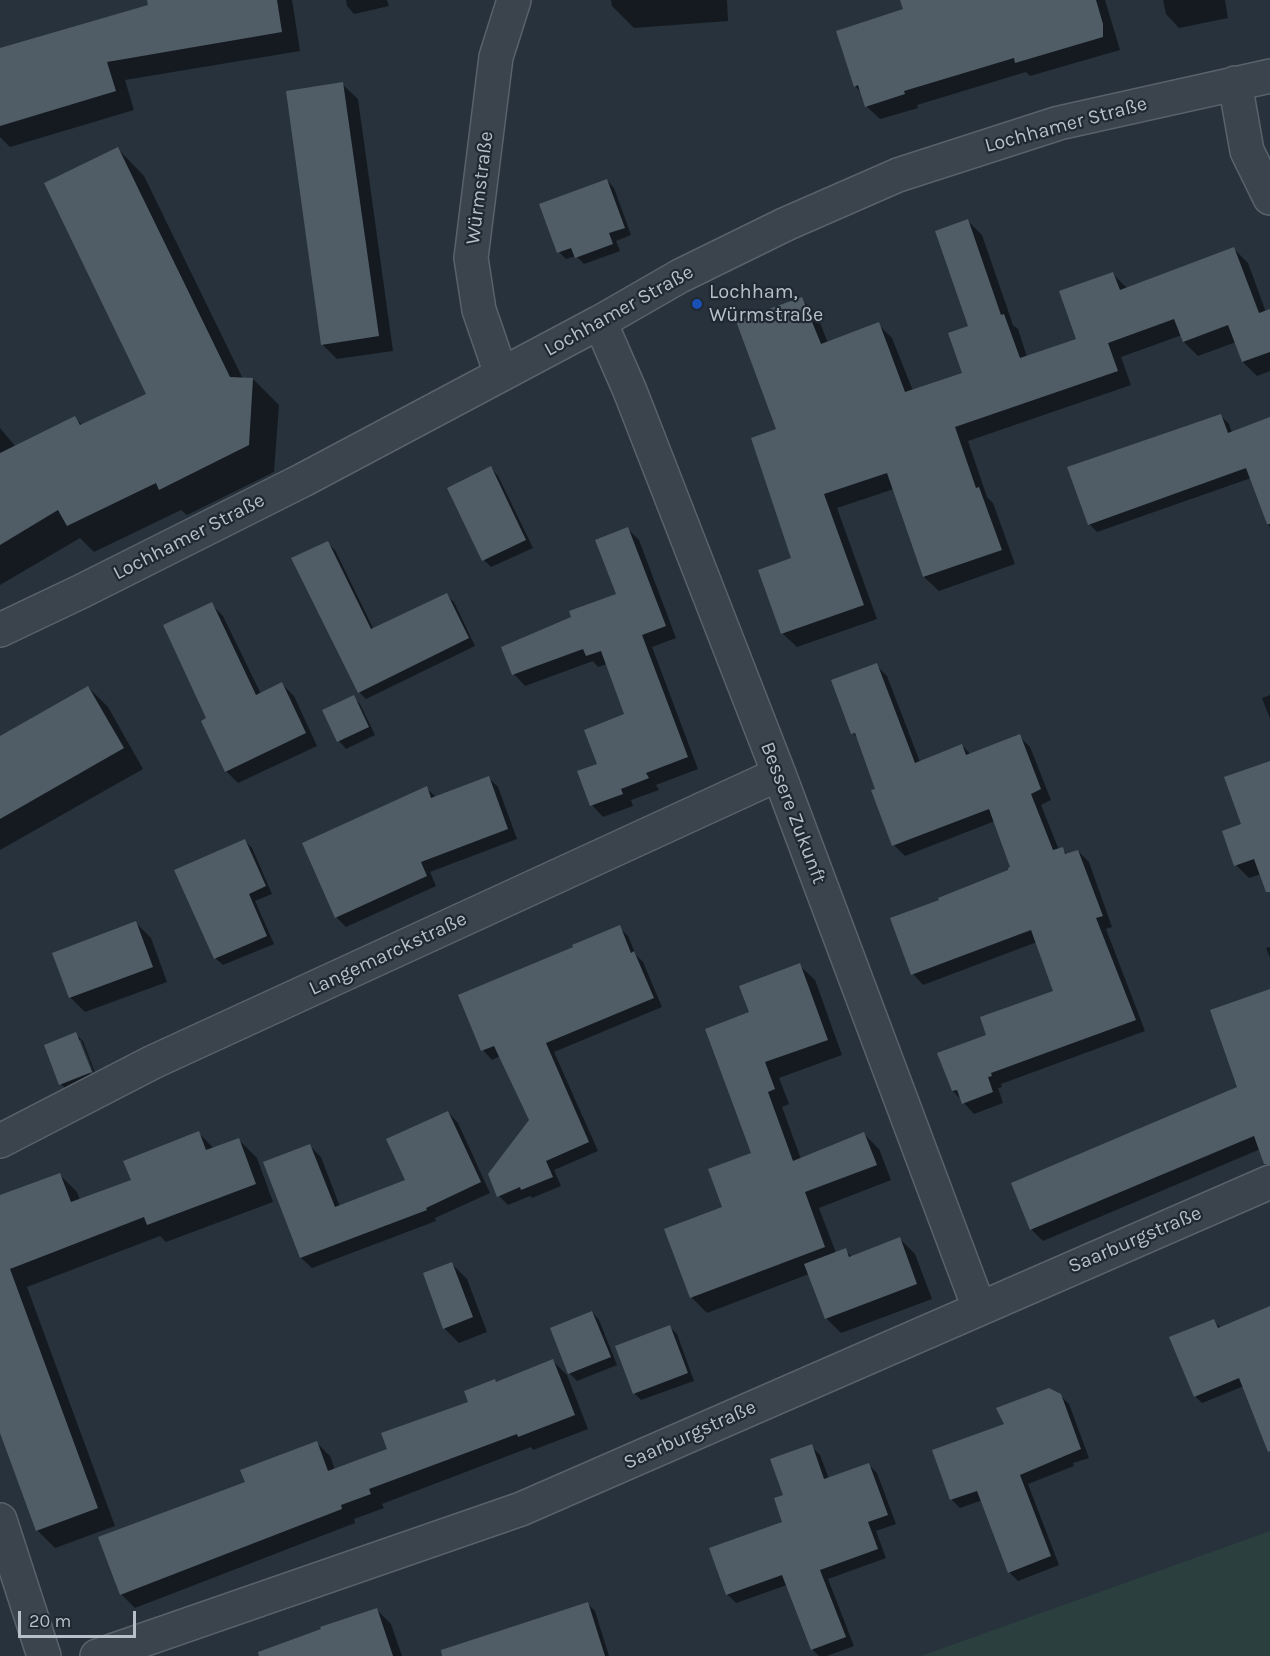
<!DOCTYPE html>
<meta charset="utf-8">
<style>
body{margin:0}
#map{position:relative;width:1270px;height:1656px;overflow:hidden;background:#27323c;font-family:Karla,sans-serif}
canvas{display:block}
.scale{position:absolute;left:18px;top:1611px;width:118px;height:27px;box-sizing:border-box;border:3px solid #b7bfc8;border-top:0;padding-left:8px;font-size:18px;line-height:21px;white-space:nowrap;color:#b7bfc8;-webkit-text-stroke:4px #202932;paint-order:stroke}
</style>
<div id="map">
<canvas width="1270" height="1656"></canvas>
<div class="scale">20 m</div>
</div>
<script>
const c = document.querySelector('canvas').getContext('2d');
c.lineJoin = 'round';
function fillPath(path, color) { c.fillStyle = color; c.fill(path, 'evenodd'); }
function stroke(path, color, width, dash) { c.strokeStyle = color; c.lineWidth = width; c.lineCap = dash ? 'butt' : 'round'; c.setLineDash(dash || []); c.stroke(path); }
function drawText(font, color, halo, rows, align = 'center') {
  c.font = font + ' Karla,sans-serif'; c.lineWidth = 4.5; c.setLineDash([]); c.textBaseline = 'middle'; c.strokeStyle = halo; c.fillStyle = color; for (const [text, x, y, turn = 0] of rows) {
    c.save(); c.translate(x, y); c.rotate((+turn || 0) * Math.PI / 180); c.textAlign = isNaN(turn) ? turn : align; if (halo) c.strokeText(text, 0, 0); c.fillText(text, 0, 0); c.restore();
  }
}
fillPath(new Path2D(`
 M1270,1531V1656H921Z`), '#2a3f3e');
fillPath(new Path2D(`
 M149,0H292L300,51L125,80L134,110L10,147L0,137V50L150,6Z
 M346,0H387L389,6L354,14L347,6Z
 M611,0H727L728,21L634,28L612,6Z
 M902,0H1105L1120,50L1030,76L1026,72L917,105L918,108L880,119L866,106L862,93L855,86L905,10Z
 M1163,0H1225L1228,18L1179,28L1166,14Z
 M342,84L358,99L393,351L337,359L322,344Z
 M118,149L144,176L243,379H253L279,405L274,472L187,515L181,510L94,552L80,538L0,585V428L16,447L75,418L83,426L148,394Z
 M607,180L614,188L631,235L616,241L620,251L584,264L576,256L566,259L559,252Z
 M968,221L982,235L1013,325L1018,329L1027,357L1078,340L1113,274L1128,289L1234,249L1248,263L1267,315L1270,318V371L1257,376L1243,362L1236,342L1198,356L1184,342L1182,335L1121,357L1131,385L968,441L987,497L993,503L1015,564L939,591L924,577L894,489L837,508L877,619L797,647L782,633L793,559L778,430L801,299L816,313L828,343L878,324L892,338L913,391L964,374L970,327Z
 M1220,415L1229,424L1232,433L1270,419V528L1251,478L1097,532L1089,524Z
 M491,468L498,476L533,548L491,567L484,560Z
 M628,529L639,540L676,638L652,647L698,769L656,785L659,790L631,800L633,806L603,817L592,805L599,764L626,715L607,664L598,667L593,661L525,686L514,674L573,617L618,595Z
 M328,543L335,550L374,630L446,595L454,602L475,646L366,699L359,692Z
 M211,604L223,616L261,694L282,684L294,696L317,746L238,783L226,771L208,719Z
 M876,665L887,676L920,762L962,745L971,755L1019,736L1030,747L1051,800L1041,805L1059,850L1062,849L1068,855L1078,851L1089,862L1112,927L1106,929L1145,1031L1001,1084L1002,1087L998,1088L1003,1103L974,1114L953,1091L988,1035L1055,992L1037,942L923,985L913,974L941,901L1010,871L1012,867L995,821L905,856L894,845L877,789L859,740L853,733Z
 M88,687L108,707L143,769L0,850V737Z
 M1270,695V719L1262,698Z
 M353,697L360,704L375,735L346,749L339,741L324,711Z
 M1270,762V871L1249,878L1236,865L1243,825Z
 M488,777L498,787L517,839L430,872L436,886L346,927L336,917L426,788L436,797Z
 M245,841L252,848L272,894L255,901L274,944L223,965L215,958Z
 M136,923L151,938L167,982L85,1012L70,997Z
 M619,927L628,936L636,955L643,962L662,1007L554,1052L598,1151L554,1170L561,1186L532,1198L530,1196L508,1205L499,1196L531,1120L500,1056L492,1060L483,1050L460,996Z
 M1270,947V958L1266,948Z
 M799,965L815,980L842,1055L779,1078L789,1104L782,1107L801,1159L864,1134L879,1149L891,1180L819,1208L836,1253L845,1250L852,1257L900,1239L915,1254L932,1299L841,1333L826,1318L809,1274L707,1313L691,1297L724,1207L753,1154L751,1013Z
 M75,1034L83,1041L98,1080L68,1091L61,1084ZM77,1040H81L96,1079L93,1080Z
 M1270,1095V1145L1043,1241L1031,1229Z
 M448,1112L458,1123L490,1193L435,1218L436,1221L312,1268L301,1258L265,1163L310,1146L321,1157L340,1207L407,1181Z
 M199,1133L214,1149L239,1140L257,1158L273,1202L166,1242L160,1236L27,1287L115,1526L55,1548L37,1530L0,1431V1197L59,1174L77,1192L80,1200L133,1181Z
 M452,1264L467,1279L487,1332L459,1343L444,1328Z
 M1270,1308V1422L1244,1386L1202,1403L1195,1396L1214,1321L1221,1328Z
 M592,1312L599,1320L617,1365L577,1381L569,1373L552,1328Z
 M670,1327L677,1334L694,1381L641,1400L634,1393Z
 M553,1361L567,1375L588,1429L533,1450L531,1447L382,1504L384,1508L354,1519L355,1523L135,1608L121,1594L247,1483L316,1442L330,1456L335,1470L389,1450L470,1402L495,1381L498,1383Z
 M1060,1395L1069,1404L1089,1458L1073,1463L1074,1466L1028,1484L1059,1565L1018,1581L1009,1572L983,1500L960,1508L952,1500L934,1451L1006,1424Z
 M811,1446L820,1455L829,1479L868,1464L877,1473L896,1524L876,1531L886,1558L828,1579L854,1646L827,1656H819L812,1649L787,1585L736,1603L727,1594L784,1523L785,1496Z
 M587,1603L595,1611L609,1656H490Z
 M377,1610L391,1624L402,1656H275Z`), '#0007');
fillPath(new Path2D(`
 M147,0H277L282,32L107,62L116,91L0,126V48L148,5Z
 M900,0H1096L1103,24V37L1015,63L1014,58L904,91L905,94L865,107L858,85L854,87L836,31L903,9Z
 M343,82L379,336L321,345L286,91Z
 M118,147L230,377L253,378L249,445L159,490L156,483L67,526L58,510L0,545V453L75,416L80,425L146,394L44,183Z
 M607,179L625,228L609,233L613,244L575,258L571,248L557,253L539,204Z
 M968,219L1001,315L1004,314L1020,358L1076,339L1059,291L1113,272L1120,290L1234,247L1259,313L1270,309V352L1242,362L1228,325L1183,342L1174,319L1108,343L1118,371L955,427L976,488L979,487L1002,550L923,577L887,473L824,494L864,605L781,634L758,570L791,558L751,438L776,429L736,321L802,297L821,344L879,322L905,392L962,373L948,333L968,326L935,231Z
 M1221,414L1228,433L1270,417V524H1267L1246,468L1088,525L1067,467Z
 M491,466L526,540L482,561L447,488Z
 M628,527L666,626L642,635L688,757L646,773L649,778L621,789L623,794L590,806L577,771L597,764L584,730L624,714L601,651L586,656L583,649L512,675L501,647L571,617L569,611L616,594L595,540Z
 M328,541L371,629L447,593L469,638L358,693L291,558Z
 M212,602L256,695L282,682L306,733L225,772L201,721L206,718L163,625Z
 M877,663L915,763L962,744L966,755L1020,734L1041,789L1031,794L1053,850L1063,847L1065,854L1078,850L1103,916L1096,918L1136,1020L991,1073L992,1076L988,1077L993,1092L962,1104L957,1090L952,1091L937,1053L986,1035L980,1017L1053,991L1031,930L911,975L890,918L939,900L938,898L1008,870V868L1010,867L989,809L892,846L871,790L875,789L855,733L851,734L831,680Z
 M88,686L124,748L0,819V736Z
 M354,695L369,727L337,742L322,710Z
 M1270,761V892H1266L1254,859L1234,866L1222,831L1241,824L1224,777Z
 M489,776L508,829L421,862L427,876L335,918L302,843L427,786L431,798Z
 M245,839L266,886L249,894L267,936L214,959L174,870Z
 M136,921L153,967L69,998L52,953Z
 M620,925L631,953L634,951L654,998L546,1043L589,1142L546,1161L553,1177L521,1190L520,1187L497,1197L488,1174L529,1120L494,1046L481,1051L458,995L573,947L572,945Z
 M800,963L828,1040L765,1062L775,1089L768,1092L793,1161L864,1132L877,1165L805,1192L825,1247L690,1298L664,1229L722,1207L708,1169L751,1153L705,1029L749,1012L739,986Z
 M1270,989V1164H1264L1254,1136L1030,1230L1011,1183L1237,1087L1210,1010Z
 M76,1032L92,1072L59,1085L44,1045Z
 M448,1111L481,1182L426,1208L427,1210L300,1258L263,1162L310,1144L335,1207L405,1180L386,1139Z
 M199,1131L206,1150L239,1138L256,1184L147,1225L144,1217L10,1269L98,1508L36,1531L0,1433V1195L60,1173L71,1202L131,1180L123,1161Z
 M900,1237L917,1284L825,1319L804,1264L846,1248L849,1257Z
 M452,1262L473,1317L443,1329L423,1273Z
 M1270,1306V1451L1268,1452L1239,1378L1194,1397L1169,1337L1214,1319L1218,1328Z
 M592,1311L611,1357L568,1374L550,1328Z
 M670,1325L688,1373L633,1394L615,1346Z
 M553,1359L575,1415L518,1437L517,1434L369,1489L371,1494L341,1505L342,1509L120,1595L98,1537L245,1482L240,1470L317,1441L328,1471L387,1449L381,1433L468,1402L464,1391L495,1379L496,1382Z
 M1049,1388L1061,1394L1081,1449L1020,1475L1051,1556L1008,1573L977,1491L950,1500L932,1450L1004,1424L996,1408Z
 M812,1444L824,1479L869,1463L888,1515L868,1522L878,1549L820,1570L846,1637L811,1650L782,1575L726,1595L709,1548L782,1522L774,1498L783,1495L770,1459Z
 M588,1602L605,1656H442L441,1650Z
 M377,1608L393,1656H259L258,1652L321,1629L320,1627Z`), '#505d67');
const minor = new Path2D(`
 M1235,83L1247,151L1270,198
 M600,322L630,391L779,774L979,1308
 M501,374L479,310L471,258L496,57L514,0
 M0,630L82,591L303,480L600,322L680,276L786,224L898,175L1059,123L1270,76
 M0,1141L153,1062L779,774
 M0,1520L44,1656
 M97,1656L521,1509L1270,1182`);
stroke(minor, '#59626b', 36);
stroke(minor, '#3b444d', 33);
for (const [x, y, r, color] of [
 [697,304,6,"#1a4fb4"]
]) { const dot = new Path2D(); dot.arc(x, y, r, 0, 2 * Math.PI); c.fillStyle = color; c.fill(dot); stroke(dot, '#202932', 2); }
drawText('20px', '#b7bfc8', '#202932', [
 ["Lochhamer Straße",1066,125,-15],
 ["Würmstraße",480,188,-83],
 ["Lochhamer Straße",619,311,-29],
 ["Lochhamer Straße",189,537,-27],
 ["Bessere Zukunft",793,813,69],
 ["Langemarckstraße",388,954,-25],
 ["Saarburgstraße",1135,1240,-23],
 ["Saarburgstraße",690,1435,-24]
]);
drawText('20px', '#b7bfc8', '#202932', [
 ["Lochham,",709,292],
 ["Würmstraße",709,315]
], 'left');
</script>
